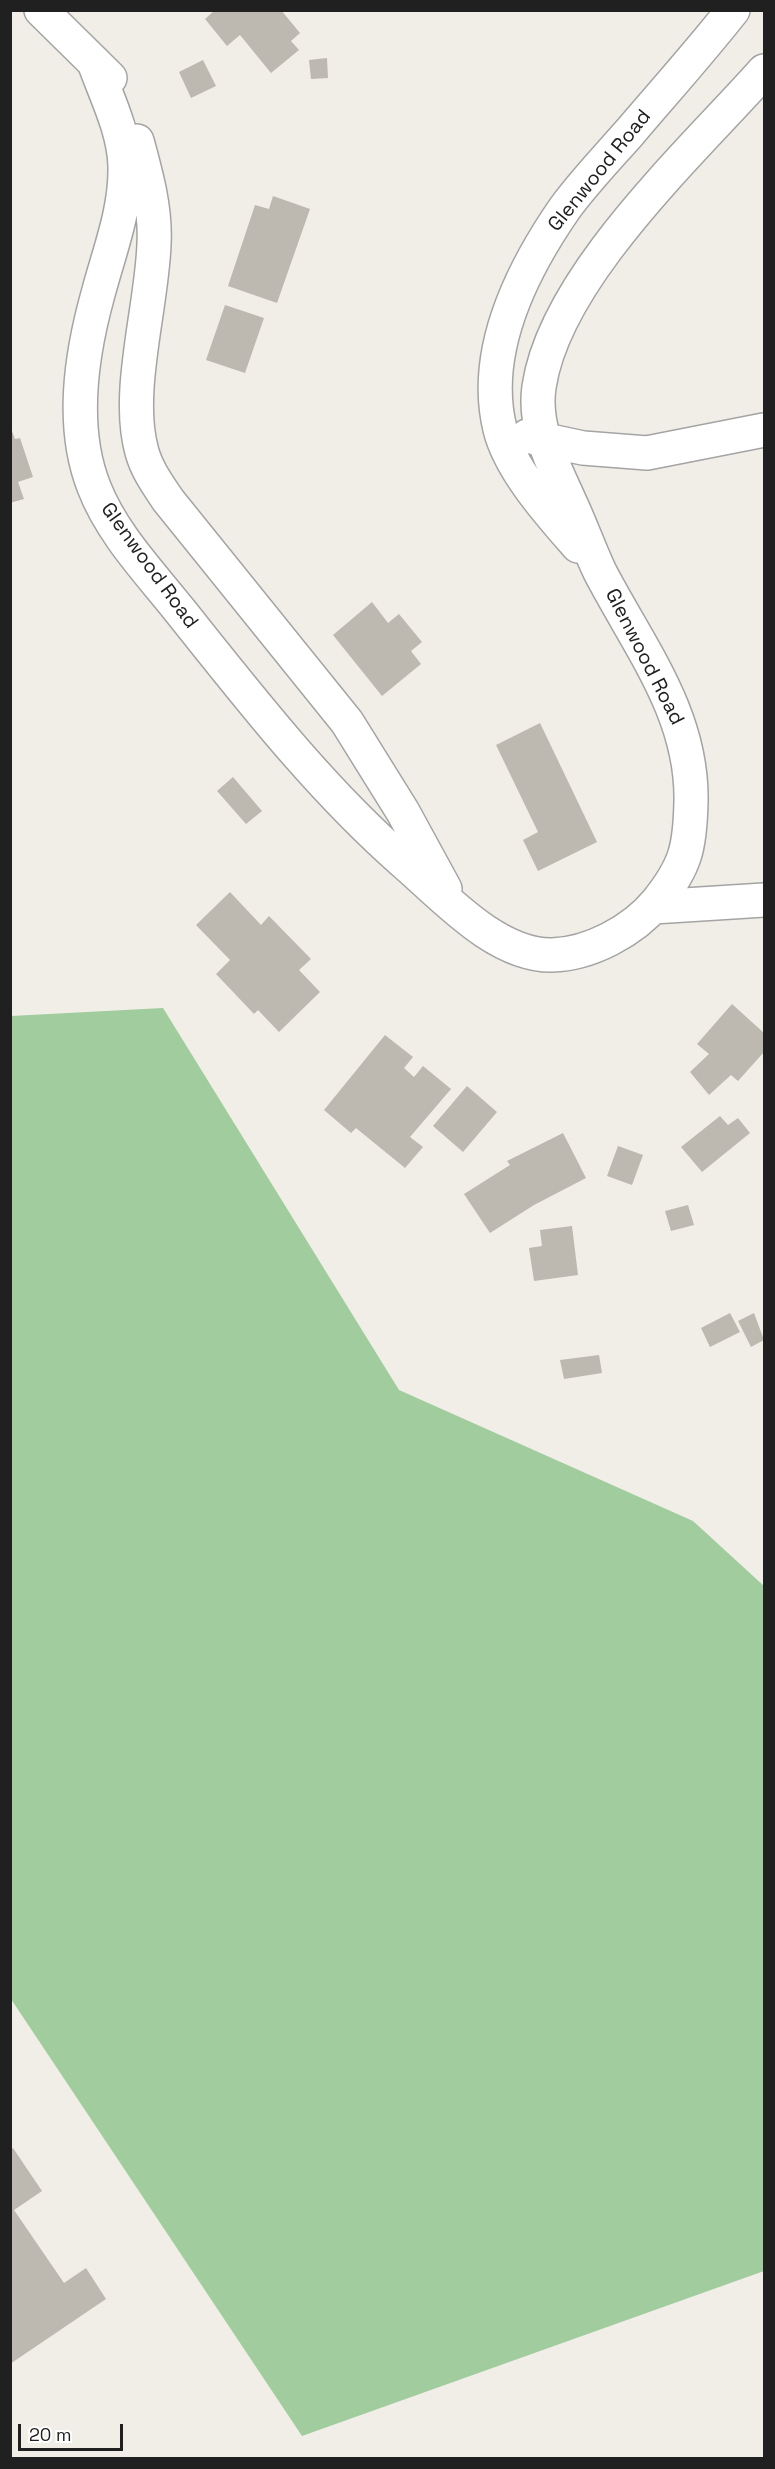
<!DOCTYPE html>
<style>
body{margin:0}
#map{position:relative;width:775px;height:2469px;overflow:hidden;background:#f0eee6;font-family:"Space Grotesk",sans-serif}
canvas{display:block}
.frame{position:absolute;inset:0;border:12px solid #202020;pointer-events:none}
.scale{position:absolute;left:18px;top:2424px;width:105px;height:27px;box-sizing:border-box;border:3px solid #202020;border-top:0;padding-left:8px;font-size:18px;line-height:21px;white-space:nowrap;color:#202020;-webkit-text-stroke:4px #fff;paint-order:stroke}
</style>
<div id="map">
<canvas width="775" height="2469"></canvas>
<div class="frame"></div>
<div class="scale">20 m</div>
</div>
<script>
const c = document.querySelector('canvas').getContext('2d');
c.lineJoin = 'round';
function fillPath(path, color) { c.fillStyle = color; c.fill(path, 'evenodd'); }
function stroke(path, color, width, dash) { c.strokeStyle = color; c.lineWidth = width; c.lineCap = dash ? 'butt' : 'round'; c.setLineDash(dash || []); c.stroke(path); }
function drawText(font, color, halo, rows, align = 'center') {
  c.font = font + ' "Space Grotesk",sans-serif'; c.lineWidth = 4.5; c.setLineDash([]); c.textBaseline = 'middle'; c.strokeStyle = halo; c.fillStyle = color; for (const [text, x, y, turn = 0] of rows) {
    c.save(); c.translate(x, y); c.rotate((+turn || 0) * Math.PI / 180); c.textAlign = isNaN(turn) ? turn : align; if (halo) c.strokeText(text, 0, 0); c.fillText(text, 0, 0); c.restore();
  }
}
fillPath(new Path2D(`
 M163,1008L399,1390L693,1521L764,1586V2271L302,2436L11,1999V1016Z`), '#a1cc9e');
fillPath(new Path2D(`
 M215,10H281L300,33L291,41L299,50L271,73L240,35L227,46L205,19Z
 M327,58L328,78L311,79L309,60Z
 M203,60L216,86L191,98L179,72Z
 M273,196L310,209L277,303L228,286L255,205L269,209Z
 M225,305L264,318L245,373L206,360Z
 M10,426L15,439L20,438L33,477L18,482L24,499L10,503Z
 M372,602L388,623L399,614L422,642L411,651L421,664L382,696L333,635Z
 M540,723L597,842L538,871L523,840L538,832L496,745Z
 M233,777L262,811L246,824L217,791Z
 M230,892L261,925L269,916L311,959L299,970L320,992L279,1032L258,1010L254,1014L216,974L230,960L196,925Z
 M732,1004L764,1033V1052L738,1081L731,1075L709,1095L690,1072L709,1054L697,1044Z
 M385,1035L413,1057L404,1068L414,1077L423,1066L451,1089L410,1137L423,1147L405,1168L356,1128L351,1133L324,1110Z
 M467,1086L497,1112L463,1152L433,1126Z
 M720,1116L728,1125L738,1118L750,1133L702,1172L681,1147Z
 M563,1133L586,1178L534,1205L490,1233L464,1194L510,1165L507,1161Z
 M618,1146L643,1155L632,1185L607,1176Z
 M688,1205L694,1225L671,1231L665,1211Z
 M572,1226L578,1275L534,1281L529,1248L542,1246L540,1230Z
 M730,1313L740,1332L710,1347L701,1328Z
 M754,1313L764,1340L751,1347L738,1321Z
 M599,1355L602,1373L564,1379L560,1360Z
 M13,2148L42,2191L14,2210L64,2283L86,2268L106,2299L10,2364V2150Z`), '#bdb8b0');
const street = new Path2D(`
 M41,10L110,78
 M94,62C106,96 124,130 125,166C126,211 109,252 98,294C81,355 70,426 94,487C112,534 151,574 181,612C252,701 321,790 407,865C445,898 497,956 552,955C590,954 633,931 657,902C686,866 690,847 691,802C693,714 639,647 600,572C589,549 581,525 570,502C554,466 533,428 539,387C555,277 692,152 764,71
 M137,141C146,174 156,209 154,244C152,307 125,393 142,452C147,470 158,485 168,500L347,722L403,812L445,889
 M527,436L583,448L647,453L764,430
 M578,546C551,515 510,470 500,429C481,352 522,270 565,208C584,182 608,157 630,132C664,92 700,52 733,10
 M653,907L764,900`);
stroke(street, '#a4a4a4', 36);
stroke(street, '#fff', 33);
drawText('20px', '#202020', '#fff', [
 ["Glenwood Road",600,171,-51],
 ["Glenwood Road",149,566,54],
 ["Glenwood Road",644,657,63]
]);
</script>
